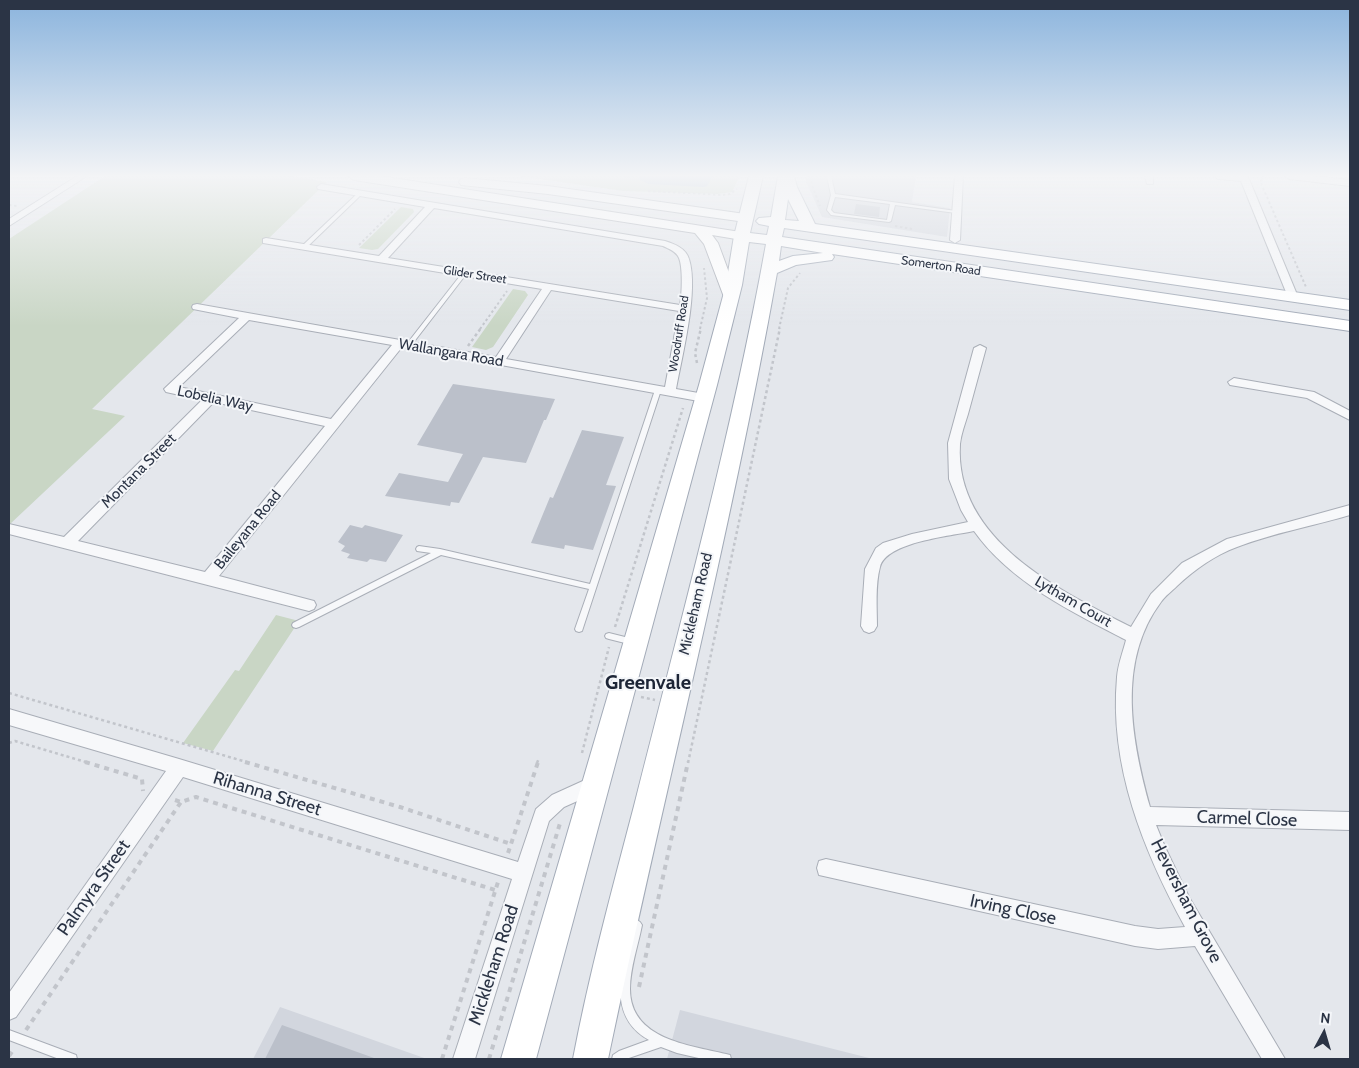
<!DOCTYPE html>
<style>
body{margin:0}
#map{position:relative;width:1359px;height:1068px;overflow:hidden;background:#e4e7ec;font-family:Cabin,sans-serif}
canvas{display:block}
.frame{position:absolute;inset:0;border:10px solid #2b3445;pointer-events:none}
.north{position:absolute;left:1299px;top:1008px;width:50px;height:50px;-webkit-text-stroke:4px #f4f6f9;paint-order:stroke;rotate:6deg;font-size:14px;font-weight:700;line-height:20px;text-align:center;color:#2b3445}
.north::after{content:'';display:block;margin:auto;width:18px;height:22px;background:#2b3445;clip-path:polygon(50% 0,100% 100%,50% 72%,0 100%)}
</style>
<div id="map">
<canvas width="1359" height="1068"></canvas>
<div class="frame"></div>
<div class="north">N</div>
</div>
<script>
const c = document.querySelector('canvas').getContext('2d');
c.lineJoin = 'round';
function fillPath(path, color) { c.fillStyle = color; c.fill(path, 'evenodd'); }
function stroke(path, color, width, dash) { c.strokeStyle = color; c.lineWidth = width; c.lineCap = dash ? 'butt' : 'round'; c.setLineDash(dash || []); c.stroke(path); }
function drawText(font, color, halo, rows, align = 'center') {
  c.font = font + ' Cabin,sans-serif'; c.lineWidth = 4; c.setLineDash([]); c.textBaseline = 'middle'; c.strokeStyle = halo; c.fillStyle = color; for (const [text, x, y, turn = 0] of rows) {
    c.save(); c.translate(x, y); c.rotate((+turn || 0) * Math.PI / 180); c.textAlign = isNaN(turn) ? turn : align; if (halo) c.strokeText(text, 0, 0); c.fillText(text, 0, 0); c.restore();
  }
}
fillPath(new Path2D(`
 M807,176H916L912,202L950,208L947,237L822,217L806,182Z
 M280,1007L427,1059H253Z
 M680,1010L873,1059H667Z`), '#d2d6de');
fillPath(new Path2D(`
 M105,176H289L327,182L92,409L125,416L9,525V239Z
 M518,176H740L732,192L718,194L623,191Z
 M401,207L413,209L414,212L378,249L372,250L359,248Z
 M513,289L525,291L528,295L493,347L486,350L472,347Z
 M276,615L299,621L213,751L183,743L235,670L239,671Z`), '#c9d6c5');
fillPath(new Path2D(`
 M639,176H712V177L707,186L704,187L649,184L640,180Z`), '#9fb4cc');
stroke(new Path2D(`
 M625,176H631`), '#9fb4cc', 3);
fillPath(new Path2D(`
 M856,204L880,207L879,217L854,214Z
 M453,384L555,399L546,420H544L526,463L483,457L459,503L451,502L450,506L385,496L399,473L448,482L463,454L417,445Z
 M582,430L624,437L606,485L616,486L593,550L565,545L564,549L531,543L550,497L553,498Z
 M350,525L362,528L365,525L403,535L386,562L370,559L367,562L347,558L350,554L341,551L345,546L338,542Z
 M282,1025L374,1058V1059H265Z`), '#bbc0ca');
const service = new Path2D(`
 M827,176H831L835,194L956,211L958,212L956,213L895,205L891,221L889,222L831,215L827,210L831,195ZM835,197L890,204L887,220L834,213L831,210Z
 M359,192L363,193L306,248H302V246Z
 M463,272L467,273L410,347H406V345Z
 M658,388L661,390L582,631L579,632L576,631L575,629L589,589L441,555L299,627L296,628L293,627L292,625L293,623L431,553L417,551L416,549L417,547L419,546L440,549L590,584L655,390Z
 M609,633L633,639L636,640L637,642L636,644L633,645L609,639L606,638L605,636L606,634Z
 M637,920L640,922L642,925C638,946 630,968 630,989C630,1039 688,1045 726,1054L730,1055L731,1059H703L677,1053L661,1047L626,1059H612L613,1055L619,1051L649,1040C604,1015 624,965 632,925L634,922Z
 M9,1030L76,1055L77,1059H59L9,1040Z`);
const minor = new Path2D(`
 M77,176H87L9,226V219Z
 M955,176H963L960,240L955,243L950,240Z
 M1145,176H1153V184H1147Z
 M1214,176H1247L1249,179L1298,297L1297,299H1289L1288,297L1241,181L1218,179Z
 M1285,176H1313L1350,180V186L1289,179Z
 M321,184L665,241C674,244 686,248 689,259C699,290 682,356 676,389L704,394L710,398L704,402L402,347L219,576L314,601L316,605L314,609L309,611L9,534V524L64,537L202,400L166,392L164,389L239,318L193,309L192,307L193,305L197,304L496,357L542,289L263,243V239L266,238L379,256L425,207L318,189L317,187ZM434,208L663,246C669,249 676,251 679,258C683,267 682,295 680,305L388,258ZM551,290L679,311L665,387L506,359ZM249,320L392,345L331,419L179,387ZM214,402L325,426L205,572L78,541Z
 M980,345L986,348C980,370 974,392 968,414C965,424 961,434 960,444C954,540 1059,590 1131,627L1151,594L1182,563L1227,539L1350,505V515C1313,526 1273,533 1237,547C1215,555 1194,570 1177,586C1172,591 1165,596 1161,602C1116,662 1132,742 1150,807L1350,812V830L1156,825L1165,847L1189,897L1285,1059H1262L1195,946L1158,949L1135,946L819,875L817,868L819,861L826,859L1135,926L1158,929L1185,927C1143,850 1109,766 1117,677C1118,664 1123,652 1126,640C1072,612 1010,582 974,531C951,536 886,542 880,567C875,585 877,608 877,626L874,631L869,633L864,631L861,626L865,569L876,548L883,543L912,534L968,522L961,510L949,479L948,443L974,348Z
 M1234,378L1314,392L1350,411V420L1307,398L1230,385L1228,382Z
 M9,709L179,759L518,862L536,809L552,795L596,775L602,778L605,784L602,790L564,807L549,821L475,1059H453L512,879L183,777L16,1017L9,1020V993L166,771L9,725Z`);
const secondary = new Path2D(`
 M348,176H380L747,233L749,236L742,240L712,235L718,243L738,297L736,300H726L724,297L704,244L695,233L354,180Z
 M465,178L548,186L745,214L752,218L745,222L548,194L461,185L459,182L461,179Z`);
const primary = new Path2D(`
 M749,176H763L750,233L767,235L769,226L759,224L756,221L759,218L771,217L778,176H794L797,187L815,224L1350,300V310L784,228L782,237L1350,321V331L832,254L834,257L832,260L796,265L777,273C730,537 663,797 608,1059H573C589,974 612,890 634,806C681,620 732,433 766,244L749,242L742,285L717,385L536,1059H501L699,385L726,285L734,236ZM788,199L799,221L785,220ZM781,246L823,253L793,256L779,261Z`);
stroke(service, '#a9aeb7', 2);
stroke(minor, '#a9aeb7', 2);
stroke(secondary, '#a9aeb7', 2);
stroke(primary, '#a3abb8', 2);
stroke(new Path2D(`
 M286,176L315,180
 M811,176L812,185L820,206
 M1263,176L1264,179L1260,181L1306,287
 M648,191L722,195L730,194L737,189
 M9,205L17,206
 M895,226L912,229
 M359,245L395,209
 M480,329L507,291
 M700,329L707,298L704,268
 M779,329L788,288L800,273`), '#c2c5cb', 2, [2.5, 2.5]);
stroke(new Path2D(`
 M468,346L481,328
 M697,363L695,353L701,328
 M615,627L683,408
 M9,693L250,763
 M641,697L655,700
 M9,743L15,741L89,763
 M582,753L609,647
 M537,763L539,758
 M688,763L780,328`), '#c2c5cb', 2.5, [3, 3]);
stroke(new Path2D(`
 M85,762L142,779L143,791
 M245,762L400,807L511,844
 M175,800L181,802L196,797L495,890
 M508,853L538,762
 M639,987L688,762
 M26,1030L181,802
 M9,1056L14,1049
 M442,1059L498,882
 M489,1059L561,820`), '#c2c5cb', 4, [5, 5]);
fillPath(service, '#f7f8fa');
fillPath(minor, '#f7f8fa');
fillPath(secondary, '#fff');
fillPath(primary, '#fff');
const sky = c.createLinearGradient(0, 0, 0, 326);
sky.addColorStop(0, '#8bb4dd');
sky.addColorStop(0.54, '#f3f4f6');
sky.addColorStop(1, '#f3f4f600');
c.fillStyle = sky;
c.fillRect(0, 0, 1359, 326);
drawText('12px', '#2b3445', '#f4f6f9', [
 ["Somerton Road",941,266,8],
 ["Glider Street",475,275,9],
 ["Woodruff Road",679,334,-81]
]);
drawText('15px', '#2b3445', '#f4f6f9', [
 ["Wallangara Road",451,353,10],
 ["Lobelia Way",215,399,12],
 ["Montana Street",139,471,-45],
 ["Baileyana Road",248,530,-51],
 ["Lytham Court",1073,602,30],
 ["Mickleham Road",696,604,-77]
]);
drawText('18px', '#2b3445', '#f4f6f9', [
 ["Rihanna Street",267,794,17],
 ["Carmel Close",1247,819,2],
 ["Palmyra Street",94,888,-55],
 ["Heversham Grove",1186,901,63],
 ["Irving Close",1013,910,12],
 ["Mickleham Road",494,965,-72]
]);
drawText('bold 20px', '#1d2536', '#f4f6f9', [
 ["Greenvale",648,683]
]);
</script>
